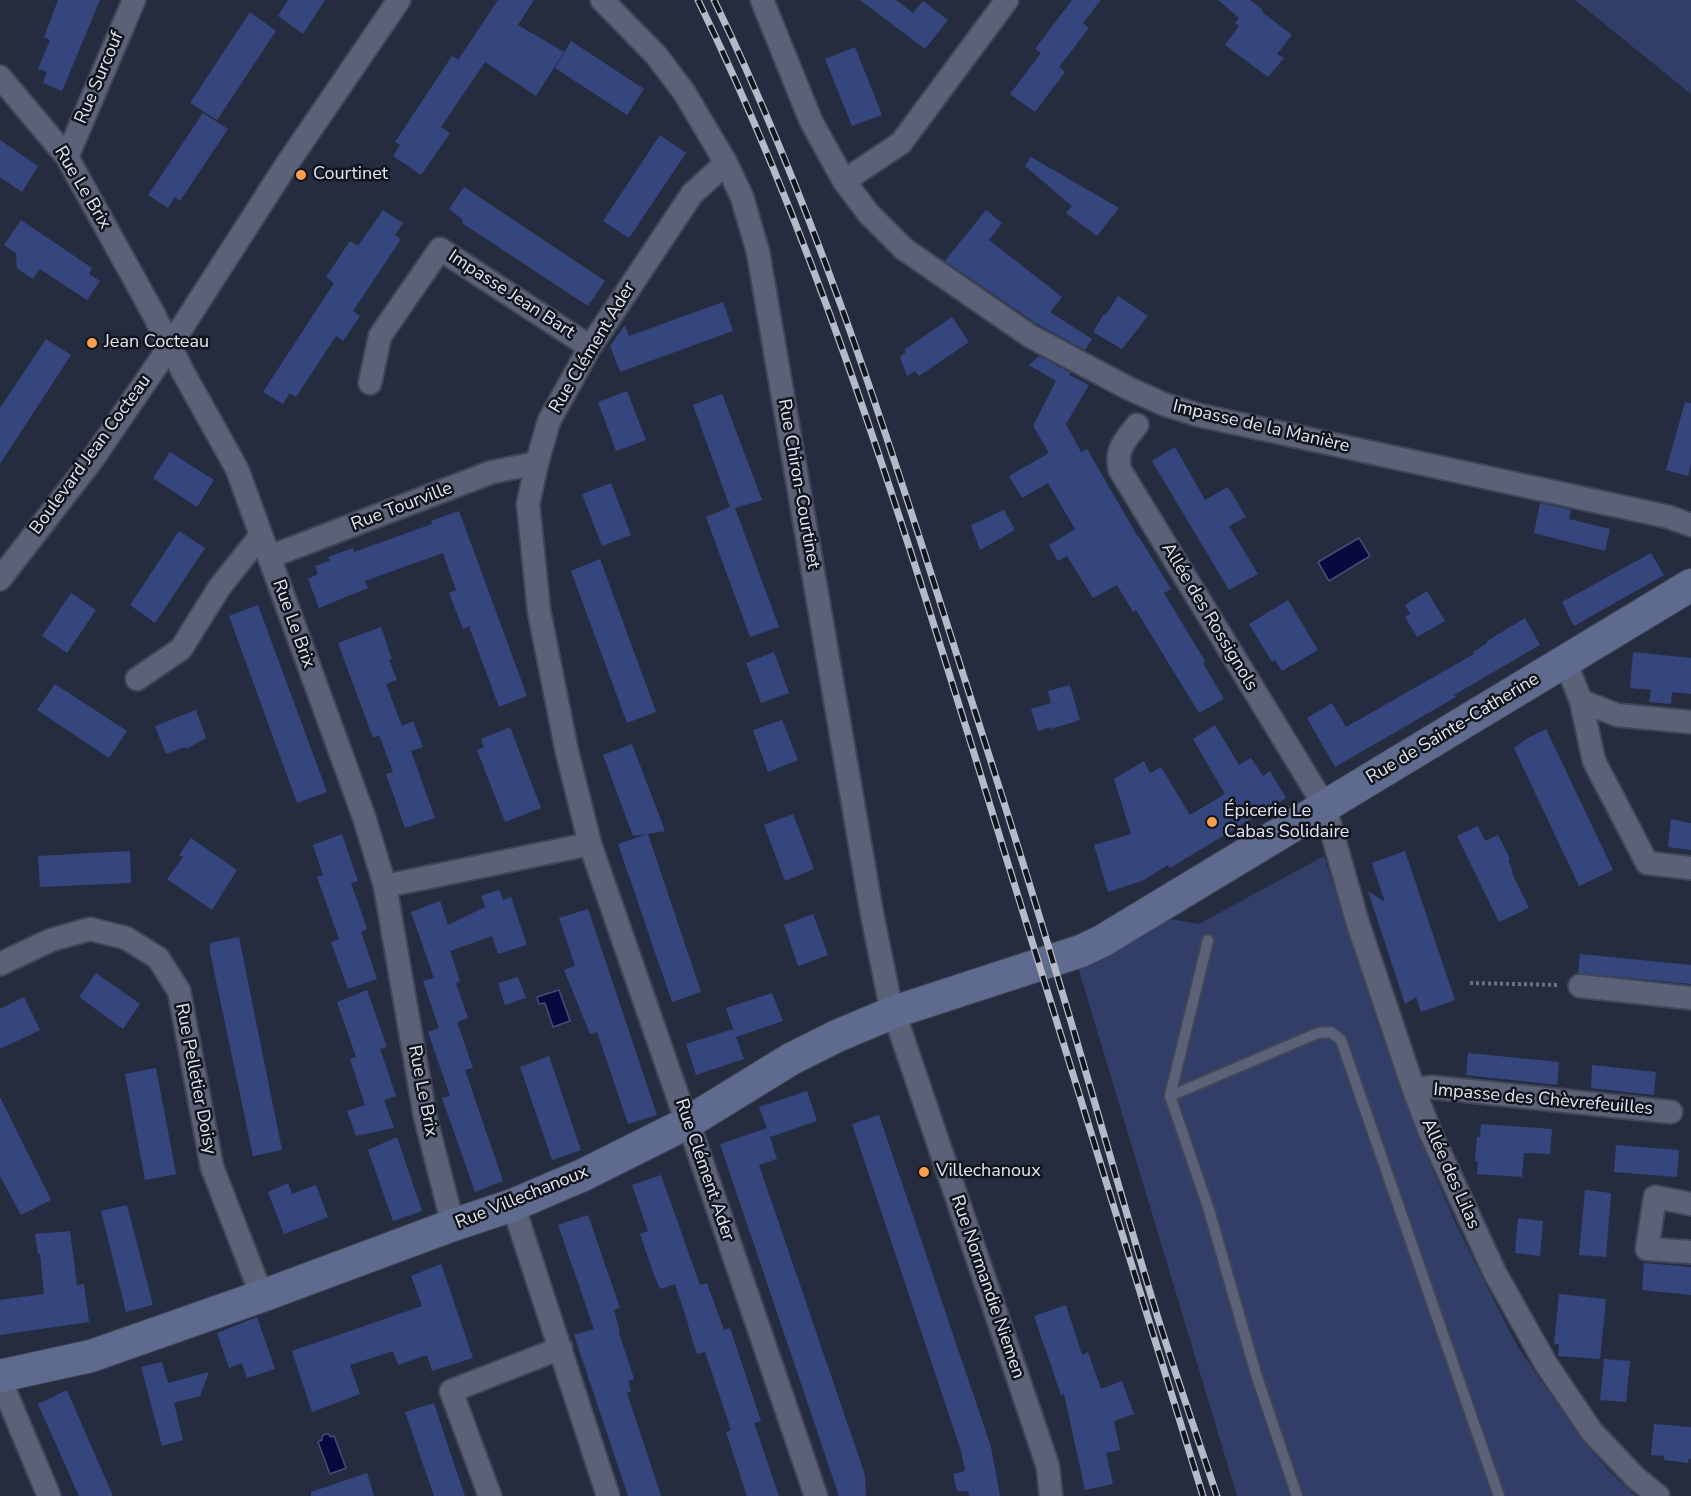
<!DOCTYPE html>
<meta charset="utf-8">
<style>
body{margin:0}
canvas{display:block;background:#252c3f}
</style>
<canvas width="1691" height="1496"></canvas>
<script>
const c = document.querySelector('canvas').getContext('2d');
c.lineJoin = 'round';
function fillPath(path, color) { c.fillStyle = color; c.fill(path, 'evenodd'); }
function stroke(path, color, width, dash) { c.strokeStyle = color; c.lineWidth = width; c.lineCap = dash ? 'butt' : 'round'; c.setLineDash(dash || []); c.stroke(path); }
function drawText(font, color, halo, rows, align = 'center') {
  c.font = font + ' "Nunito Sans",sans-serif'; c.lineWidth = 5; c.setLineDash([]); c.textBaseline = 'middle'; c.strokeStyle = halo; c.fillStyle = color; for (const [text, x, y, turn = 0] of rows) {
    c.save(); c.translate(x, y); c.rotate((+turn || 0) * Math.PI / 180); c.textAlign = isNaN(turn) ? turn : align; if (halo) c.strokeText(text, 0, 0); c.fillText(text, 0, 0); c.restore();
  }
}
fillPath(new Path2D(`
 M1575,0H1691V94Z
 M1324,856L1378,1026L1418,1136L1456,1224L1487,1287L1519,1349L1583,1441L1611,1473L1636,1496H1237L1078,967L1099,961L1170,919L1199,924Z`), '#323e68');
const water = new Path2D(`
 M1359,538L1370,556L1329,581L1318,562Z
 M559,990L570,1021L553,1027L545,1003L539,1004L537,997Z
 M325,1434H328L331,1437L334,1436L346,1468L330,1474L318,1442L322,1440V1437Z`);
fillPath(water, '#070a3f');
stroke(water, '#484c75', 1.5);
fillPath(new Path2D(`
 M58,0H100L62,91L43,83L47,72L38,69L50,40L44,37Z
 M288,0H325L303,34L278,16Z
 M498,0H534L518,25L564,52L536,96L485,62L441,127L450,133L421,175L393,156L400,145L395,142L452,56L458,60Z
 M860,0H896L913,13L923,1L948,20L925,49Z
 M1072,0H1101L1083,23L1089,28L1059,67L1065,72L1035,112L1010,94L1041,53L1035,49Z
 M1218,0H1250L1262,9V12L1292,35L1277,54L1284,58L1268,77L1225,45L1239,26L1235,23L1239,18Z
 M250,12L276,31L217,120L190,103Z
 M571,41L644,89L627,115L555,68Z
 M855,47L882,115L852,126L825,59Z
 M203,113L228,129L180,201L175,197L168,208L148,195Z
 M660,135L686,153L629,238L603,221Z
 M0,140L38,166L22,192L0,177Z
 M1031,157L1119,208L1097,236L1066,213L1072,206L1025,166Z
 M464,187L605,281L588,306L462,223L463,220L449,209Z
 M383,210L403,223L395,235L401,239L353,311L360,316L343,341L336,336L296,397L290,393L283,404L263,392L334,283L326,277L350,241L358,246Z
 M986,210L1002,223L989,240L1062,297L1050,312L1092,339L1085,350L1037,324L945,261Z
 M21,220L92,268L89,274L100,281L87,300L40,269L33,279L17,268L16,253L4,245Z
 M1118,296L1148,316L1122,349L1093,332L1104,314L1106,315Z
 M723,302L733,331L620,372L610,346L625,325L629,336Z
 M952,317L969,342L919,376L915,371L907,376L900,357L906,352L904,350Z
 M46,339L71,355L0,464V408Z
 M1039,356L1071,373L1069,375L1089,385L1066,424L1081,452L1087,449L1138,537H1139L1171,589L1164,593L1205,661L1203,663L1224,699L1199,713L1136,610L1133,612L1117,585L1093,598L1067,556L1058,561L1049,545L1075,529L1048,483L1022,498L1009,476L1049,453L1033,426L1056,381L1029,365Z
 M627,391L646,440L616,451L598,402Z
 M722,394L762,500L735,508L779,627L750,637L706,517L730,507L693,405Z
 M1685,402L1691,403V464L1688,476L1666,470Z
 M1175,447L1205,500L1228,487L1246,517L1229,526L1258,574L1229,590L1152,461Z
 M170,452L214,480L197,507L153,478Z
 M611,483L631,535L602,546L582,494Z
 M1540,503L1571,510L1569,519L1610,529L1605,551L1534,533Z
 M1004,510L1015,530L980,550L971,525Z
 M459,511L527,696L499,707L469,626L463,629L449,593L456,590L443,553L365,581L368,588L319,608L308,579L318,574L315,566L330,561L328,557L353,548L354,552L432,524L431,521Z
 M179,531L205,548L155,623L130,605Z
 M1651,553L1664,575L1574,626L1562,602Z
 M600,559L656,712L627,723L571,571Z
 M1427,591L1445,621L1417,637L1405,617L1410,614L1405,605Z
 M71,593L96,610L67,653L42,636Z
 M1288,600L1318,650L1282,671L1275,660L1272,662L1249,624Z
 M258,605L327,792L297,803L229,616Z
 M1525,618L1540,645L1454,695L1456,697L1335,767L1307,718L1332,703L1346,727L1474,654L1473,652L1487,643V641Z
 M381,627L392,659L389,660L397,680L386,684L402,726L413,721L423,747L411,751L435,818L405,828L386,774L393,772L379,735L373,738L338,643Z
 M774,652L789,693L761,703L746,663Z
 M1633,652L1691,658V694L1672,692L1671,704L1649,702L1651,690L1630,688Z
 M55,684L127,731L109,758L37,710Z
 M1070,685L1080,720L1051,729L1050,727L1038,731L1031,709L1051,703L1048,691Z
 M196,710L206,738L186,749L185,747L166,754L155,726Z
 M782,720L798,760L768,772L753,730Z
 M1215,725L1239,765L1251,758L1263,776L1270,771L1286,798L1170,868L1168,865L1142,881L1108,892L1094,845L1131,834L1114,779L1144,761L1150,773L1161,767L1190,815L1225,794L1193,739Z
 M510,727L541,808L505,822L477,750L484,747L481,739Z
 M1546,729L1613,870L1579,886L1514,748L1526,739Z
 M632,744L665,831L648,834L701,992L672,1002L618,844L647,834L633,836L603,755Z
 M793,814L814,869L785,881L764,825Z
 M1671,819L1691,823V850L1668,847Z
 M1478,826L1485,841L1498,835L1510,859L1508,860L1513,872L1512,873L1529,908L1499,922L1457,836Z
 M342,834L358,881L351,883L367,929L361,932L377,979L348,989L331,942L339,939L317,877L323,875L313,845Z
 M191,838L237,870L212,910L167,879L183,857L179,855Z
 M130,851L131,883L40,887L38,856Z
 M1405,851L1455,1000L1421,1012L1416,997L1405,1004L1368,891L1385,902L1372,863Z
 M499,890L503,900L511,897L527,945L498,954L492,936L450,951L460,981L456,983L468,1018L457,1022L473,1068L465,1070L503,1181L475,1192L442,1098L450,1096L428,1032L444,1026L439,1028L423,981L434,978L411,912L440,901L448,925L485,907L481,896Z
 M588,909L657,1115L628,1124L597,1032L590,1034L564,970L575,966L559,918Z
 M813,914L828,955L798,966L784,925Z
 M239,937L282,1150L253,1156L210,952V943Z
 M1580,954L1691,965V984L1578,973Z
 M96,973L140,1004L123,1029L79,997Z
 M518,977L526,998L505,1005L498,983Z
 M367,990L387,1047L380,1049L396,1096L384,1100L394,1128L356,1136L347,1111L365,1105L350,1059L356,1057L337,1002Z
 M772,993L783,1021L736,1037L744,1059L696,1075L686,1044L733,1029L735,1034L726,1008Z
 M24,997L40,1030L0,1049V1009Z
 M1468,1053L1559,1062L1557,1085L1466,1075Z
 M549,1056L581,1150L552,1160L520,1067Z
 M1592,1065L1656,1072L1654,1095L1591,1088Z
 M156,1068L176,1174L145,1180L125,1074Z
 M807,1091L817,1121L770,1137L759,1107Z
 M0,1097L51,1200L21,1215L0,1176Z
 M879,1115L991,1447L1000,1496H969L968,1491H957L953,1474L965,1471L961,1451L852,1124Z
 M1481,1124L1552,1129L1550,1154L1524,1153L1522,1177L1477,1174L1478,1162L1475,1161L1477,1137H1480Z
 M767,1128L777,1159L759,1165L865,1475L866,1496H839L720,1144Z
 M397,1137L422,1211L393,1221L368,1150Z
 M1616,1145L1679,1150L1677,1177L1614,1172Z
 M661,1175L700,1285L707,1283L724,1330L730,1328L761,1421L754,1423L779,1496H747L726,1432L731,1430L705,1352L697,1354L688,1326H689L675,1284L660,1289L654,1275L640,1234L648,1231L632,1185Z
 M288,1183L292,1194L316,1185L328,1217L284,1234L268,1192Z
 M1585,1190L1611,1193L1606,1257L1579,1255Z
 M127,1205L153,1305L126,1312L101,1211Z
 M588,1215L620,1308L614,1310L620,1332L619,1333L634,1379L628,1381L631,1391L627,1393L661,1496H628L574,1335L594,1329L558,1225Z
 M1518,1218L1543,1221L1540,1256L1515,1253Z
 M70,1231L77,1285L84,1284L89,1322L0,1335V1300L44,1294L40,1254H38L35,1234Z
 M1644,1263L1691,1267V1295L1642,1290Z
 M441,1264L473,1358L432,1371L427,1355L398,1365L393,1351L350,1365L360,1394L312,1412L292,1351L422,1306L411,1276Z
 M1559,1294L1606,1299L1600,1359L1558,1356L1559,1344H1554Z
 M1066,1305L1082,1355L1088,1352L1101,1389L1122,1381L1134,1414L1114,1421L1120,1450L1106,1453L1113,1484L1085,1490L1064,1394L1061,1395L1034,1316Z
 M257,1317L275,1369L247,1378L242,1363L229,1368L217,1333Z
 M1604,1359L1630,1361L1626,1402L1600,1400Z
 M162,1362L168,1383L209,1372L200,1396L174,1403L183,1440L162,1446L141,1367Z
 M67,1390L72,1402L113,1496H79L38,1404Z
 M434,1403L449,1449L465,1496H434L405,1412Z
 M1654,1424L1691,1427V1459L1689,1458L1688,1463L1664,1460V1456L1651,1455Z
 M367,1473L374,1496H311V1492Z`), '#35457e');
const lane = new Path2D(`
 M1170,1096L1208,940
 M1297,1496L1256,1374L1209,1210L1170,1096L1318,1033L1331,1032L1341,1040L1499,1496`);
const street = new Path2D(`
 M602,0L656,55L684,92L726,163L742,197L758,252L872,914L889,998L1035,1428L1048,1467L1051,1496
 M762,0L811,121L844,181L869,214L904,249L1030,336L1128,388L1163,404L1198,415L1669,517L1691,525
 M0,77L67,157L152,311L183,372L237,469L364,817L385,886L425,1116L453,1225
 M67,157L134,0
 M726,163L692,194L590,347L549,421L537,463L528,504L539,611L567,752L590,844L687,1123L694,1139L816,1496
 M844,181L901,143L1007,0
 M370,383L380,336L440,249L590,347
 M1137,425C1125,440 1115,450 1120,470L1318,795L1328,818L1358,924L1414,1090L1430,1132L1495,1273L1546,1364L1592,1432L1636,1478L1658,1496
 M269,557L492,472L537,463
 M0,579L92,460L170,346L287,164L399,0
 M1565,661L1581,701L1594,761L1647,863L1691,868
 M137,679L181,649L219,588L261,535
 M1581,701L1617,715L1691,722
 M385,886L590,844
 M0,964L51,940L90,929L126,938L158,958L179,991L212,1167L262,1296
 M1580,986L1691,998
 M1414,1090L1431,1087L1671,1112
 M1691,1204L1655,1197L1647,1249L1691,1252
 M513,1205L608,1496
 M0,1379L49,1496
 M490,1496L451,1391L561,1348`);
const secondary = new Path2D(`
 M0,1376L91,1356L262,1296L453,1225L513,1205L583,1175L687,1123L791,1059L837,1036L894,1012L1081,951L1102,941L1691,585`);
stroke(lane, '#414656', 14);
stroke(street, '#414656', 26);
stroke(secondary, '#414656', 34);
stroke(new Path2D(`
 M1470,983L1559,985`), '#6a7081', 4, [3, 3]);
stroke(lane, '#5b6278', 10);
stroke(street, '#5b6278', 22);
stroke(secondary, '#5f6a8f', 32);
const rail = new Path2D(`
 M698,0C813,236 891,487 969,737C1047,990 1125,1243 1203,1496
 M714,0C811,201 880,412 947,624C984,740 1022,856 1056,972C1091,1086 1122,1201 1157,1315C1176,1376 1197,1436 1217,1496`);
stroke(rail, '#b5bac9', 7);
stroke(rail, '#12151d', 4.5, [14]);
for (const [x, y, r, color] of [
 [301,175,6,"#fa9f4e"],
 [92,343,6,"#fa9f4e"],
 [1212,822,6,"#fa9f4e"],
 [924,1172,6,"#fa9f4e"]
]) { const dot = new Path2D(); dot.arc(x, y, r, 0, 2 * Math.PI); c.fillStyle = color; c.fill(dot); stroke(dot, '#12151d', 2); }
drawText('18px', '#e1e6f3', '#12151d', [
 ["Rue Surcouf",100,78,-67],
 ["Rue Le Brix",82,188,59],
 ["Impasse Jean Bart",511,295,33],
 ["Rue Clément Ader",593,348,-59],
 ["Impasse de la Manière",1261,427,13],
 ["Boulevard Jean Cocteau",91,455,-54],
 ["Rue Chiron-Courtinet",798,484,80],
 ["Rue Tourville",402,507,-21],
 ["Allée des Rossignols",1209,617,59],
 ["Rue Le Brix",293,624,70],
 ["Rue de Sainte-Catherine",1453,729,-31],
 ["Rue Pelletier Doisy",195,1079,79],
 ["Rue Le Brix",422,1091,79],
 ["Impasse des Chèvrefeuilles",1543,1100,5],
 ["Rue Clément Ader",704,1170,71],
 ["Allée des Lilas",1450,1174,66],
 ["Rue Villechanoux",522,1198,-22],
 ["Rue Normandie Niemen",987,1287,71]
]);
drawText('18px', '#e1e6f3', '#12151d', [
 ["Courtinet",313,175],
 ["Jean Cocteau",104,343],
 ["Épicerie Le",1224,812],
 ["Cabas Solidaire",1224,833],
 ["Villechanoux",936,1172]
], 'left');
</script>
